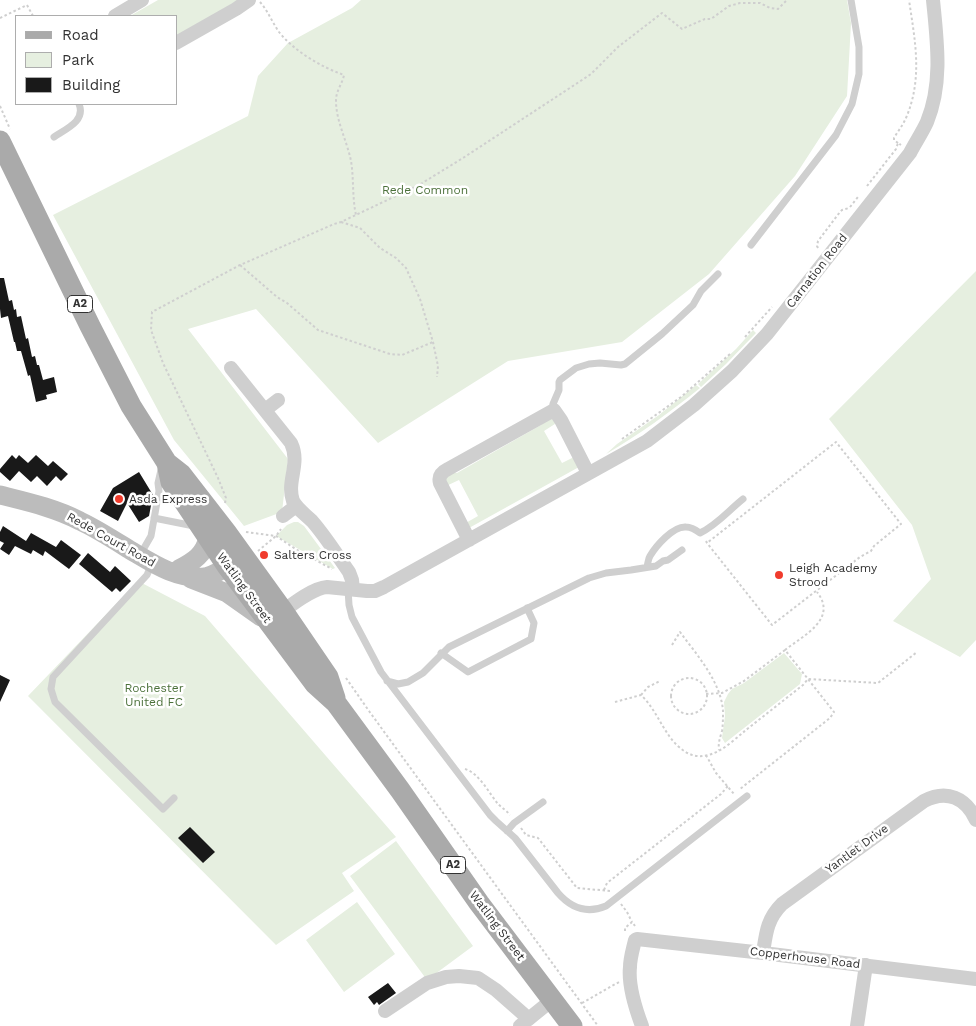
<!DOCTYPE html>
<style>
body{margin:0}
#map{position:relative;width:976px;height:1026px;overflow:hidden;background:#fff;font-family:"Work Sans",sans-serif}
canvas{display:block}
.legend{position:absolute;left:15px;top:15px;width:162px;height:90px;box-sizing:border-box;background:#fff;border:1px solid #adadad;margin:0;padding:6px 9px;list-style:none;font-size:15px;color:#323232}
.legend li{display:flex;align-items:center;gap:10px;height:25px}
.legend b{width:25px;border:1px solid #adadad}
</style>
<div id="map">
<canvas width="976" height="1026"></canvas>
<ul class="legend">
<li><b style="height:6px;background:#aaa"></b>Road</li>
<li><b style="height:14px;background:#e6efe0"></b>Park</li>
<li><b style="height:14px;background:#191919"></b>Building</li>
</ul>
</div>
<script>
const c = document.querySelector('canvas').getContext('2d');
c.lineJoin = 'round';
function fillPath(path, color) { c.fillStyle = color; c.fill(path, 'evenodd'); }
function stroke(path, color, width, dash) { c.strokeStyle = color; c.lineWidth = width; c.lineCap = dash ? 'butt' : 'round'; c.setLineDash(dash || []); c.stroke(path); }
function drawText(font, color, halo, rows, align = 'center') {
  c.font = font + ' "Work Sans",sans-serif'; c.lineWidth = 5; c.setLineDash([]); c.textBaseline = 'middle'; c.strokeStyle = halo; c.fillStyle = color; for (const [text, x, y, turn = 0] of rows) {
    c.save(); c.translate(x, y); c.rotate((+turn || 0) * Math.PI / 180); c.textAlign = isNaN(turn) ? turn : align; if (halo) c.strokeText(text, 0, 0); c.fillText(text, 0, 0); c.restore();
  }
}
fillPath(new Path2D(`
 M158,0H243L176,41V16H130Z
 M361,0H847L851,23L847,96L795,176L709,274L622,342L508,361L378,443L256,309L188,329L288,459L282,512L244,526L174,440L53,215L248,116L258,76L288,43L352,8Z
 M976,271V640L960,657L893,621L931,579L912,525L829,419Z
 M753,330L756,333L726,364L701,387L698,384L736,349Z
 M696,385L700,388C669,413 640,434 606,454L617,444L659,415Z
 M545,419H552L558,422L544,431L562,463L576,456L579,467L469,528L464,524L478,516L459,480L444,487L446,477L450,472L457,473L541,425Z
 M294,522H298L304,526L335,568L333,569L276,536L287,525Z
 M138,581L205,616L396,837L342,873L354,891L276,945L28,696Z
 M784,653L802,674L800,684L725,743L722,738L725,716L724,702L728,694L732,689L744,683Z
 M396,841L473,946L427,980L350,876Z
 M357,902L395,954L344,992L306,940Z`), '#e6efe0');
fillPath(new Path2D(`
 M0,278H4L9,301L12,300L14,310L16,309L17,317L21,316L26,339L28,338L32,357L35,356L37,365H39L43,380L54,377L57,392L46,395L47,399L36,402L30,375L28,376L21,351H17L15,342H14L8,316L1,318L0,309Z
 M12,455L16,459L19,455L28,463L36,455L48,466L53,461L68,474L61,481L56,476L47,486L37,476L31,482L19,471L10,481L0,472V469Z
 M139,472L153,495L149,516L139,522L127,503L118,521L100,511L113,488Z
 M3,526L26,541L31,533L56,547L61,540L81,555L69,569L45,551L43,556L33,550L31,554L15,546L9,555L0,549L4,543L0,541V532Z
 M88,553L110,572L115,566L131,581L120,592L116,588L112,592L79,564Z
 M0,675L10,680L0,702Z
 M190,827L215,852L203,863L178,838Z
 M388,983L396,993L379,1005L377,1002L374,1005L368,997Z`), '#191919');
stroke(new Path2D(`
 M260,2C268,11 272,22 279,32C294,51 321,67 344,75C342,85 336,90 336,101C336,121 347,141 351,161C354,179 352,197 356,215
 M0,18L27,5L33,16
 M0,106L10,129
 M898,143L894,140V138C898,131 903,125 906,118C923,78 915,41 909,0
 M867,186L896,149L898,143L901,145
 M850,207L858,197
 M341,222L360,228L380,248L396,258L406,268L420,299L433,342L438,366L437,377
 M818,248L817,246L818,241L840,212L842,210L849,208
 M240,265L277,297L287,303L318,330L390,354L402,355L433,342
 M745,337L772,307
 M622,439L681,397L730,354
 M225,503L226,498L218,478L163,363L151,330L152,312L240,265L334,224L341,222L419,185L463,158L582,80L591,74L618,47L662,13L682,29L705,19H711L729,6L740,3H760L770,8L778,9L787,0
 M246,532L276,536L297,550L332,569
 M706,541L707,543L772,625L860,557L871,551L874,546L901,524L836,442L707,543
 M258,551L276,536L281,529
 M672,645L680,632C697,655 721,682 723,711C723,718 723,724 722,731C720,738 718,743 719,750
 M785,650C804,635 838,619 817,592
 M346,678L369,711L598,1026
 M671 696a18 18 0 1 1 36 0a18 18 0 1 1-36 0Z
 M706,694L722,693L744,681L785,650L834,712L830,718L740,789
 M641,695L648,687L660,681
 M615,702L641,695C657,710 663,733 679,747C688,755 697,758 708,755C722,752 735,739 746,730C765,715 784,700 803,685L808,679L878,683L917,652
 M706,755L716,773L734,794
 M465,769C479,773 489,793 498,804C502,808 506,810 510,815
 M521,828L526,835L538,838L577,888L610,891
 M604,890L607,883L721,794L728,786
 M621,904L627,912L632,922
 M625,931V928L632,922L635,926
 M582,1003L619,982`), '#cfcfcf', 2, [2.5, 2.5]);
stroke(new Path2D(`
 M54,137C66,129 86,121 79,104
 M751,245L836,135L852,104L859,74V47L851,0
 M553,404L559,390V382L560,380L576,368L589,364L600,363L621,365L625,364L662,334L693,305L701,291L718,274
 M154,518L194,526
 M140,555L151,536L159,491L158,483L161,470
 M152,563L147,575L53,677L51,689L55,702L163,809L174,798
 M647,567C648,563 648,559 650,556C656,546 673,526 686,527C691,527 696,530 700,533C717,525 729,510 743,499
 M348,589L349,605L352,617L381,672L490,815L496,821L515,838L558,893C571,908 587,914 606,906L747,796
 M441,653L468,672L531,639L534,623L527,608
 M387,681L398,684L408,682L423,673L449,647L589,578L606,573L631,570L656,566L663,561L668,560L682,550
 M507,831L514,823L543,802`), '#cfcfcf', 7);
stroke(new Path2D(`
 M115,16L142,0
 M176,43L236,9L249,0
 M231,368L291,443C301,464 286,481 293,501C297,509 306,515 312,521C326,537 337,555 349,572L352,580L353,589
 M265,410L278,400
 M283,516L296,506
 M469,540L440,483C438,476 442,472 448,469L554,410L561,420L588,473
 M278,615C290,606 312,588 327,587L367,591H375L384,587L647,441L694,405L732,371L767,334L910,153C915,143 922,133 927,122C943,83 937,41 933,0
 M763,953C766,933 767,919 782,904L924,801C947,789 966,798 976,820
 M385,1011L427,983L446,977L459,976L478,978L496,990L529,1019
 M520,1026L552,1000
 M642,1026C636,1010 628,985 630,967C630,958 633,949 635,940L637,939L763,953L976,979
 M857,1026L866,965`), '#cfcfcf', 14);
stroke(new Path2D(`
 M0,495C28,502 55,508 80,521C97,529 114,540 130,550C152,563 177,580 205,577C217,575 228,565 238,558
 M179,569C194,561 204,555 208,538
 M191,579L227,593L261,617`), '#bcbcbc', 19);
stroke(new Path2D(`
 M0,141L90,326L131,406L167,463L181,474L226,532L283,611L328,677L335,698
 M167,463L171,482L227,566L315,684L336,703L400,790L479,903L572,1026`), '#aaa', 21);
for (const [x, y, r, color] of [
 [119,499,5,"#f03c2d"],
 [264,555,5,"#f03c2d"],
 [779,575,5,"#f03c2d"]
]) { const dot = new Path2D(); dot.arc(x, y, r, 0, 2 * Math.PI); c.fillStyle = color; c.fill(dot); stroke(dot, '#fff', 2); }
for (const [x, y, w] of [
 [80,304,25],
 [453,865,25]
]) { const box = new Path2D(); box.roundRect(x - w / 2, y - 8.5, w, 17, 4); c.fillStyle = '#fff'; c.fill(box); stroke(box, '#323232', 1); }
drawText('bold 11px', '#323232', null, [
 ["A2",80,304],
 ["A2",453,865]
]);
drawText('12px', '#4c713b', '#fff', [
 ["Rede Common",425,190],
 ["Rochester",154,688],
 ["United FC",154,702]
]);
drawText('12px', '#323232', '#fff', [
 ["Carnation Road",817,271,-52],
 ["Rede Court Road",111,540,29],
 ["Watling Street",244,588,54],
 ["Yantlet Drive",857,849,-36],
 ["Watling Street",497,926,53],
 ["Copperhouse Road",805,958,7]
]);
drawText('12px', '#323232', '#fff', [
 ["Asda Express",129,499],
 ["Salters Cross",274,555],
 ["Leigh Academy",789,568],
 ["Strood",789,582]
], 'left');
</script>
